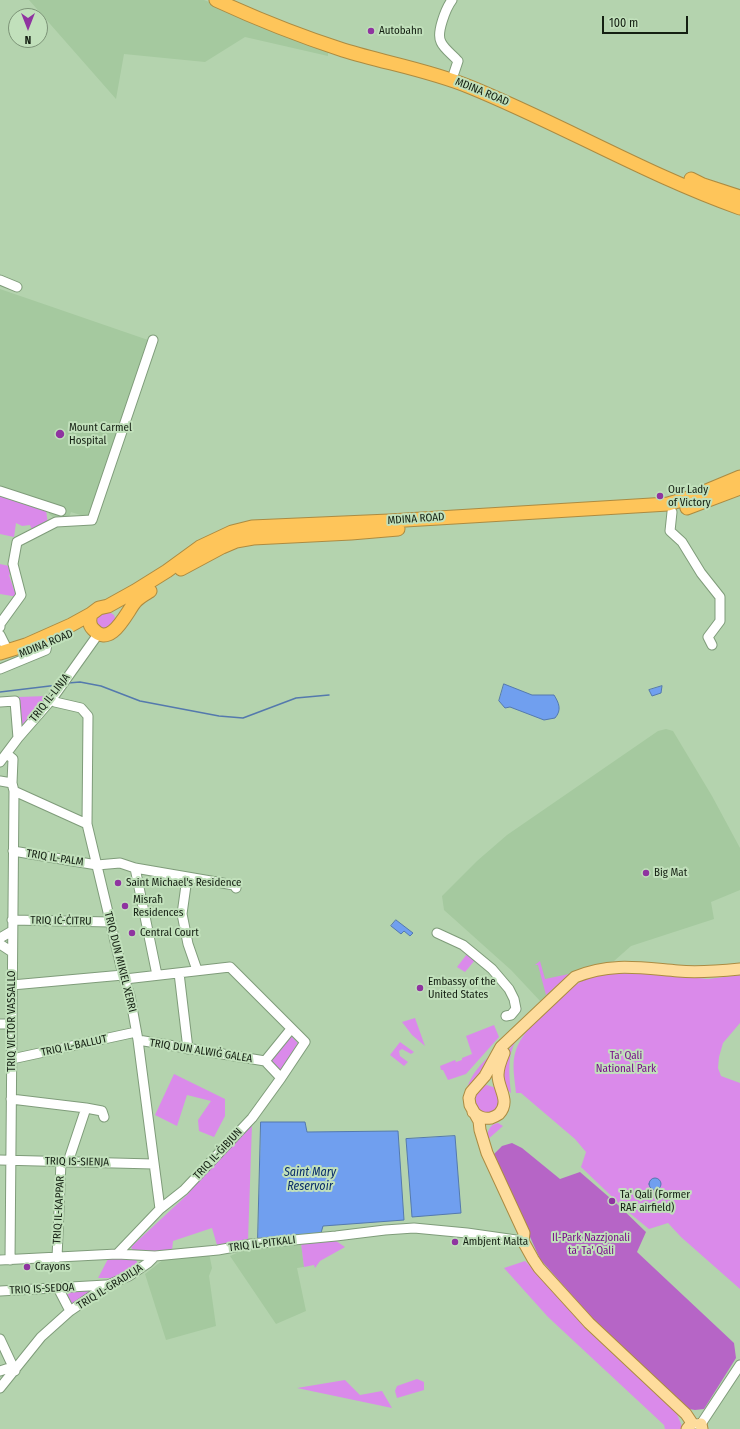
<!DOCTYPE html>
<meta charset="utf-8">
<style>
body{margin:0}
#map{position:relative;width:740px;height:1429px;overflow:hidden;background:#b4d3ae;font-family:"Fira Sans Condensed",sans-serif}
canvas{display:block}
.north{position:absolute;left:8px;top:8px;width:40px;height:40px;box-sizing:border-box;background:#c1e0bb;border:1px solid #7c9377;border-radius:50%;rotate:180deg;font-size:11px;font-weight:700;line-height:16px;text-align:center;color:#141f12}
.north::after{content:'';display:block;margin:auto;width:14px;height:18px;background:#8f34a0;clip-path:polygon(50% 0,100% 100%,50% 72%,0 100%)}
.scale{position:absolute;left:602px;top:16px;width:86px;height:18px;box-sizing:border-box;border:2px solid #141f12;border-top:0;padding-left:5px;font-size:12px;line-height:14px;white-space:nowrap;color:#141f12;-webkit-text-stroke:3px #c1e0bb;paint-order:stroke}
</style>
<div id="map">
<canvas width="740" height="1429"></canvas>
<div class="north">N</div>
<div class="scale">100 m</div>
</div>
<script>
const c = document.querySelector('canvas').getContext('2d');
c.lineJoin = 'round';
function fillPath(path, color) { c.fillStyle = color; c.fill(path, 'evenodd'); }
function stroke(path, color, width, dash) { c.strokeStyle = color; c.lineWidth = width; c.lineCap = dash ? 'butt' : 'round'; c.setLineDash(dash || []); c.stroke(path); }
function drawText(font, color, halo, rows, align = 'center') {
  c.font = font + ' "Fira Sans Condensed",sans-serif'; c.lineWidth = 4; c.setLineDash([]); c.textBaseline = 'middle'; c.strokeStyle = halo; c.fillStyle = color; for (const [text, x, y, turn = 0] of rows) {
    c.save(); c.translate(x, y); c.rotate((+turn || 0) * Math.PI / 180); c.textAlign = isNaN(turn) ? turn : align; if (halo) c.strokeText(text, 0, 0); c.fillText(text, 0, 0); c.restore();
  }
}
fillPath(new Path2D(`
 M29,0H204L328,50V56L245,37L205,62L124,54L116,99Z
 M0,289L151,341L90,518L71,512L69,517L60,520L54,518L49,514L50,505L0,488Z
 M666,729L673,731L712,796L740,848V890L711,902L714,919L631,946L614,961L574,974L541,1002L511,970L444,910L442,896L477,861L507,835L658,731Z
 M301,1243L304,1267L297,1268L306,1311L276,1324L230,1256L248,1248Z
 M209,1253L212,1268L209,1276L216,1326L166,1340L145,1274L163,1260Z`), '#a5c99f');
fillPath(new Path2D(`
 M0,495L46,510L48,524L33,532L30,525L22,526L16,523L14,537L0,534Z
 M0,564L9,566L11,574L9,575L14,590H16L18,597L0,594Z
 M108,611L114,615L116,621L107,631L96,625L97,616Z
 M47,696L21,726L18,697Z
 M467,954L475,960L465,972L457,967Z
 M540,961L545,979L569,974V975L546,995L538,965H535Z
 M627,971L708,979L740,975V1023L723,1043L719,1057L718,1068L721,1076L740,1083V1289L681,1237L668,1223L649,1229L627,1211L581,1167L586,1152L575,1139L521,1093H516C515,1080 511,1064 516,1050C523,1028 568,984 591,977C603,973 615,973 627,971Z
 M415,1018L425,1046L412,1035L402,1022Z
 M494,1025L499,1037L466,1074L448,1080L443,1070H441L440,1066L455,1060L456,1062L462,1060V1058L472,1054L466,1036Z
 M290,1035L298,1043L281,1070L270,1061Z
 M516,1040C507,1057 509,1074 511,1093L507,1090L501,1080L508,1051Z
 M400,1042L414,1052L411,1054L402,1049L399,1051L400,1056L408,1062L404,1066L390,1055Z
 M501,1044L465,1100C467,1074 484,1062 501,1044Z
 M174,1074L225,1099V1116L214,1137L199,1131L198,1120L211,1101L187,1095L177,1126L155,1115Z
 M487,1085L496,1088L501,1106L489,1115L476,1110L473,1097L482,1086Z
 M498,1123L503,1126L486,1141C487,1133 489,1124 498,1123Z
 M252,1124L248,1241L217,1245L212,1228L173,1241L172,1251L134,1252L131,1247L188,1194L191,1188Z
 M333,1239L345,1247L320,1261L315,1268L314,1265L304,1267L301,1243Z
 M108,1259H136L138,1265L114,1278H98Z
 M525,1261L675,1409L683,1429H665L664,1425L548,1317L504,1268Z
 M63,1291H94L70,1307Z
 M417,1379L424,1382V1390L397,1398L395,1391L397,1386Z
 M345,1380L360,1395L382,1391L392,1408L297,1388Z`), '#da8aea');
fillPath(new Path2D(`
 M512,1143L522,1148L560,1179L580,1172L617,1204L646,1232L637,1252L734,1343L736,1358L704,1409L695,1410L689,1409L592,1318L540,1259L493,1155L502,1146Z`), '#b665c6');
const water = new Path2D(`
 M504,684L532,695H554C559,703 562,710 555,718L544,720L510,707L505,708L499,701Z
 M662,686L661,693L652,696L649,690Z
 M396,920L413,933L410,936L404,931L401,934L391,926Z
 M261,1122H305L307,1132L398,1131L404,1220L323,1226L321,1233L258,1239Z
 M455,1136L461,1213L412,1217L406,1139Z
 M649 1184a6 6 0 1 1 12 0a6 6 0 1 1-12 0Z`);
fillPath(water, '#709fef');
stroke(water, '#5479ad', 1);
stroke(new Path2D(`
 M68,683L80,682L101,686L140,701L219,716L243,718L296,698L329,695
 M0,692L58,685`), '#5479ad', 1.5);
const minor = new Path2D(`
 M452,0C446,8 436,33 441,42C444,49 453,55 458,61L454,73
 M0,280L17,287
 M0,491L61,511
 M672,512L670,531L682,542L701,573L720,597V621L708,637L712,645
 M0,627V624L21,595L13,564L17,542L56,522L92,520L153,340
 M0,635L8,651
 M0,669L46,650L47,643
 M52,699L55,702L81,708L88,716L87,824L123,975L130,996L138,1040L160,1209
 M0,702L15,701L18,738
 M7,754L13,759L12,783L14,791L10,1260
 M0,762L18,738L52,699L99,633
 M0,781L12,783
 M14,791L87,824
 M13,851L97,865L120,863L135,868L234,885L236,888
 M135,868L157,975
 M187,878L182,914L188,944L197,970
 M12,920L111,922
 M437,933L463,945L492,969L509,989L514,999L516,1009L511,1015L506,1016
 M0,938L12,931
 M0,944L12,952
 M179,973L188,1049
 M12,985L123,975
 M0,1024H12
 M138,1040L265,1061L281,1078
 M12,1059L136,1032
 M265,1061L291,1029
 M11,1099L86,1108L68,1162
 M86,1108L102,1111L104,1117
 M0,1160L153,1164
 M117,1254L160,1209L184,1190L252,1118L281,1078L305,1042L230,967L125,979
 M57,1258L61,1162
 M0,1260L117,1254L155,1256L218,1250L251,1244L336,1236L385,1230L414,1228L467,1233L523,1241
 M58,1288L70,1311
 M0,1291L106,1285
 M0,1339L15,1371
 M0,1371L12,1367
 M0,1388L41,1337L70,1311L108,1285L129,1276L148,1263L155,1256
 M695,1424H701L740,1365`);
const major = new Path2D(`
 M473,1112C479,1117 483,1119 491,1118C494,1117 496,1116 499,1114C511,1101 498,1089 498,1075C498,1067 501,1060 504,1053
 M701,1424L702,1429
 M687,1429L692,1423L686,1414L589,1323L539,1268L533,1259L523,1241L524,1233L487,1153L480,1130L479,1121L470,1105L469,1098L471,1092L485,1076L501,1047L575,977C611,962 641,968 678,971C699,973 720,971 740,969`);
const highway = new Path2D(`
 M216,0C257,19 300,36 343,50C385,63 429,70 470,87C561,124 647,175 740,208
 M691,179L703,185L740,197
 M687,508L740,488
 M181,569L222,547L236,541L253,538L351,533L398,529
 M91,614C89,620 89,625 93,629C111,649 126,613 135,602C139,597 145,594 150,591
 M0,653L26,645L71,625L91,614L99,608L108,606L135,591L167,571L200,547L232,532L252,527L389,521L668,504L692,497L740,477`);
stroke(minor, '#7f9c7a', 11);
stroke(major, '#ac8b41', 13);
stroke(highway, '#ac8b41', 15);
stroke(minor, '#fff', 9);
stroke(major, '#fedc9c', 11);
stroke(highway, '#fec55a', 13);
for (const [x, y, r, color] of [
 [371,31,4,"#8f34a0"],
 [60,434,5,"#8f34a0"],
 [660,496,4,"#8f34a0"],
 [646,873,4,"#8f34a0"],
 [118,883,4,"#8f34a0"],
 [125,906,4,"#8f34a0"],
 [132,933,4,"#8f34a0"],
 [420,988,4,"#8f34a0"],
 [612,1201,4,"#8f34a0"],
 [455,1242,4,"#8f34a0"],
 [27,1267,4,"#8f34a0"]
]) { const dot = new Path2D(); dot.arc(x, y, r, 0, 2 * Math.PI); c.fillStyle = color; c.fill(dot); stroke(dot, '#c1e0bb', 1.5); }
drawText('11px', '#141f12', '#c1e0bb', [
 ["Autobahn",379,31],
 ["Mount Carmel",69,428],
 ["Hospital",69,441],
 ["Our Lady",668,490],
 ["of Victory",668,503],
 ["Big Mat",654,873],
 ["Saint Michael's Residence",126,883],
 ["Misraħ",133,900],
 ["Residences",133,913],
 ["Central Court",140,933],
 ["Embassy of the",428,982],
 ["United States",428,995],
 ["Ta' Qali (Former",620,1195],
 ["RAF airfield)",620,1208],
 ["Ambjent Malta",463,1242],
 ["Crayons",35,1267]
], 'left');
drawText('11px', '#141f12', '#c1e0bb', [
 ["MDINA ROAD",482,92,22],
 ["MDINA ROAD",416,519,-4],
 ["MDINA ROAD",46,644,-22],
 ["TRIQ IL-LINJA",50,698,-52],
 ["TRIQ IL-PALM",55,858,9],
 ["TRIQ IĊ-ĊITRU",61,921,1],
 ["TRIQ DUN MIKIEL XERRI",120,962,76],
 ["TRIQ VICTOR VASSALLO",12,1021,-90],
 ["TRIQ IL-BALLUT",74,1046,-12],
 ["TRIQ DUN ALWIĠ GALEA",201,1051,9],
 ["TRIQ IL-ĠIBJUN",218,1154,-47],
 ["TRIQ IS-SIENJA",77,1162,1],
 ["TRIQ IL-KAPPAR",59,1210,-87],
 ["TRIQ IL-PITKALI",262,1244,-7],
 ["TRIQ IL-GRADILJA",110,1287,-32],
 ["TRIQ IS-SEDQA",42,1289,-3]
]);
drawText('11px', '#790e8b', '#c1e0bb', [
 ["Ta' Qali",626,1056],
 ["National Park",626,1069],
 ["Il-Park Nazzjonali",591,1238],
 ["ta' Ta' Qali",591,1251]
]);
drawText('italic 12px', '#082c69', '#c1e0bb', [
 ["Saint Mary",310,1173],
 ["Reservoir",310,1187]
]);
</script>
